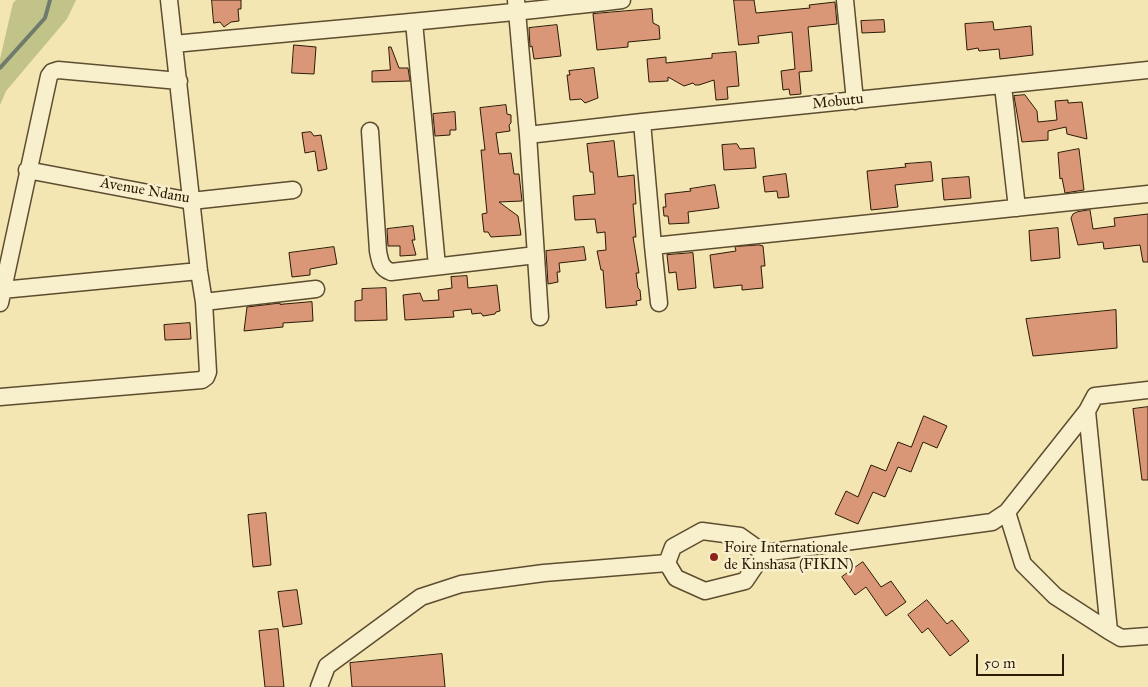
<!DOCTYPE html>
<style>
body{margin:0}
#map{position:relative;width:1148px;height:687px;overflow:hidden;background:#f4e6b2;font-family:"IM FELL Great Primer",serif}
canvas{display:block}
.scale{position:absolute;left:976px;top:654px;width:88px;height:22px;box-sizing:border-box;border:2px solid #2b1a05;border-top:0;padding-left:6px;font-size:15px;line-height:18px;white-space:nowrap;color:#2b1a05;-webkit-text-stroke:4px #f8efcd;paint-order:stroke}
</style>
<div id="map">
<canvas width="1148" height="687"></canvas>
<div class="scale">50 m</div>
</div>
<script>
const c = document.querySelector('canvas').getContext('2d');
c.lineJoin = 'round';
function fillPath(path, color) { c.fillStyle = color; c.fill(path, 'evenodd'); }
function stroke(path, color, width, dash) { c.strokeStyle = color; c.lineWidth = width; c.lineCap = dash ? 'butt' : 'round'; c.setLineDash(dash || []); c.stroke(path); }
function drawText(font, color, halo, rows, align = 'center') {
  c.font = font + ' "IM FELL Great Primer",serif'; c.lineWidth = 5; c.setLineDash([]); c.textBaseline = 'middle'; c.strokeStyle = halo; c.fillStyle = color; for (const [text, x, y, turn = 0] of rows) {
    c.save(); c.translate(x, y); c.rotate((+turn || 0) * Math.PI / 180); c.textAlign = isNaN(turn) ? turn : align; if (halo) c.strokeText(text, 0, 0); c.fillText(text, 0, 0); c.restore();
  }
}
fillPath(new Path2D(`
 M16,0H76L67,19L6,91L0,105V59L13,3Z`), '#c1c388');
stroke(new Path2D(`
 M0,68L45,18L50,0`), '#6f7c6c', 4);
const building = new Path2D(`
 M212,0H241V9H238L239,21L231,22L224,27L220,22L214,23Z
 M734,0H754L756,13L810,8L809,5L835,2L837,24L808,27L812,71L799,72L801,94L790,95L789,89L783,90L781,71L795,69L792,32L758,36L759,43L739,45Z
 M652,9L653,23L659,26L660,39L628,42V47L597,50L593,14Z
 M884,20L885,32L862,33L861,21Z
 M993,22L994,30L1031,26L1033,55L1000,59L999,49L979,51L978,48L967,50L965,24Z
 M557,25L561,56L534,59L532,46L530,47L529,28Z
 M294,45L316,47L314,74L292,73Z
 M389,47H391L399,68H408L410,81L372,82V71L390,70Z
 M736,52L739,86L727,87L728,99L716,100L714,80L699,85H695L693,83L684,86L668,77V81L649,82L647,59L666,57V63L712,58V54Z
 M594,68L598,98L585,103L581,99L570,100L567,75H570L569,71Z
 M1025,95L1037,111L1038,122L1057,120L1055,101L1068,100V103L1082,102L1087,139L1067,134L1066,127L1048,131V140L1022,142L1014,96Z
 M506,105L507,114L511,115V123L509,125L510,131L496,133L499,154L511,153L514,174H519L522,201L499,202L518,216L521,235L491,237L488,232H484L482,214L487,213L481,150H485L480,108Z
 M455,112L456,130H450V135L435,136L433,114Z
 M311,132L314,136L321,135L327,169L318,171L315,151L305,153L302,133Z
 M614,141L618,177L634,175L636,204H633L636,237H633L639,273H636L638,288L640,290L641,300L636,301L637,305L606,308L603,270H601L597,251L606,250L605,232L597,233L595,219L575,220L573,196L595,194L593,172H590L587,144Z
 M737,144L740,149L754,148L756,168L724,170L722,145Z
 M1079,149L1084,190L1065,193L1062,178L1060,179L1058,153Z
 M931,162L933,181L895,185L898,207L871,210L867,171L906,167L905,164Z
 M786,174L789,197L778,198L777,191L765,192L763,177Z
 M969,177L971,198L944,200L942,179Z
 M715,185L719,208L688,212L689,223L669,224L668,216H664L663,207H666L665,194L691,191L690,189Z
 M1090,210L1093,229L1115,226L1114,218L1148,214V262H1143L1140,245L1104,249L1103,242L1078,245L1071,218L1073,214L1077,212Z
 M413,226L415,240H412L416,255L400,256V246H388L387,229Z
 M1058,228L1060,258L1031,261L1029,231Z
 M759,245L763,246L765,266H761L763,288L742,290V285L714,288L710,255L736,251L735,247Z
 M334,247L337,264L310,269V275L292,277L289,253Z
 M584,247L586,260L559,263L560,272H557L558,282L548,284L546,251Z
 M693,253L696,288L678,290L676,272L669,273L667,255Z
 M467,276L468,288L497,285L500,311L496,312L495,314L483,316L481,313L472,314L471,309L453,311L454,317L405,320L403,295L420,293L423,301L439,300L438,290L452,288L451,277Z
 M386,288L387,320L355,321V301L362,300V289Z
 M312,302L313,321L283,323V327L244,331L247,307L280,303V304Z
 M1116,310L1117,348L1033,356L1026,319Z
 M190,323L191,339L165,340L164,325Z
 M1148,407V480H1142L1133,409Z
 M924,416L947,426L937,448L923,442L911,472L898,467L885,497L873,492L858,524L835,514L846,491L858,497L871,465L886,471L898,442L911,447Z
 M266,513L271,565L253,567L248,515Z
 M863,562L881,587L891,581L906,602L886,616L866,587L855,595L842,577Z
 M297,590L302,624L283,627L278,592Z
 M927,600L947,624L952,620L969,641L950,656L928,628L922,633L908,615Z
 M278,629L284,687H265L259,631Z
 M442,654L445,687H352L350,663Z`);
fillPath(building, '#d99778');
stroke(building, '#2b1a05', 1);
const minor = new Path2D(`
 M516,0L528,135L540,317
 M845,0L855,101
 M414,22L437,266
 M175,44C324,29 474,18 622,0
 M1003,86L1017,208
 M642,122L653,246L1148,194
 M370,131L378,251C380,262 381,268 391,272L536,255
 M528,135L642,122L1148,70
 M27,170L191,201L293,190
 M653,246L659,303
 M2,290L199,271
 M204,302L316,289
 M0,303L49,76L52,72L58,70L179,81
 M0,397L202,380L206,377L208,372L204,302L199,271L169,0
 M1087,411L1109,631L1121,638L1148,636
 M1007,512L1023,564L1055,596L1109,631
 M667,563L673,547L702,531L740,536L764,553L992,522L1007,512L1087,411L1095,396L1148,390
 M667,563L676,578L705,591L745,581L764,553
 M319,687L327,666L421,597L461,584L544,573L667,563`);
stroke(minor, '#5d4d30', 19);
stroke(minor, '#f8efcd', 16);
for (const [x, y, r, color] of [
 [714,557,5,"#8f2418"]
]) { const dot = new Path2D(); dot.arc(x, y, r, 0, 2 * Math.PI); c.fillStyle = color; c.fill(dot); stroke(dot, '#f8efcd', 2); }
drawText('15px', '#2b1a05', '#f8efcd', [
 ["Mobutu",838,102,-6],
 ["Avenue Ndanu",145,191,10]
]);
drawText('15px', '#2b1a05', '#f8efcd', [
 ["Foire Internationale",724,548],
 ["de Kinshasa (FIKIN)",724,565]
], 'left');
</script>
